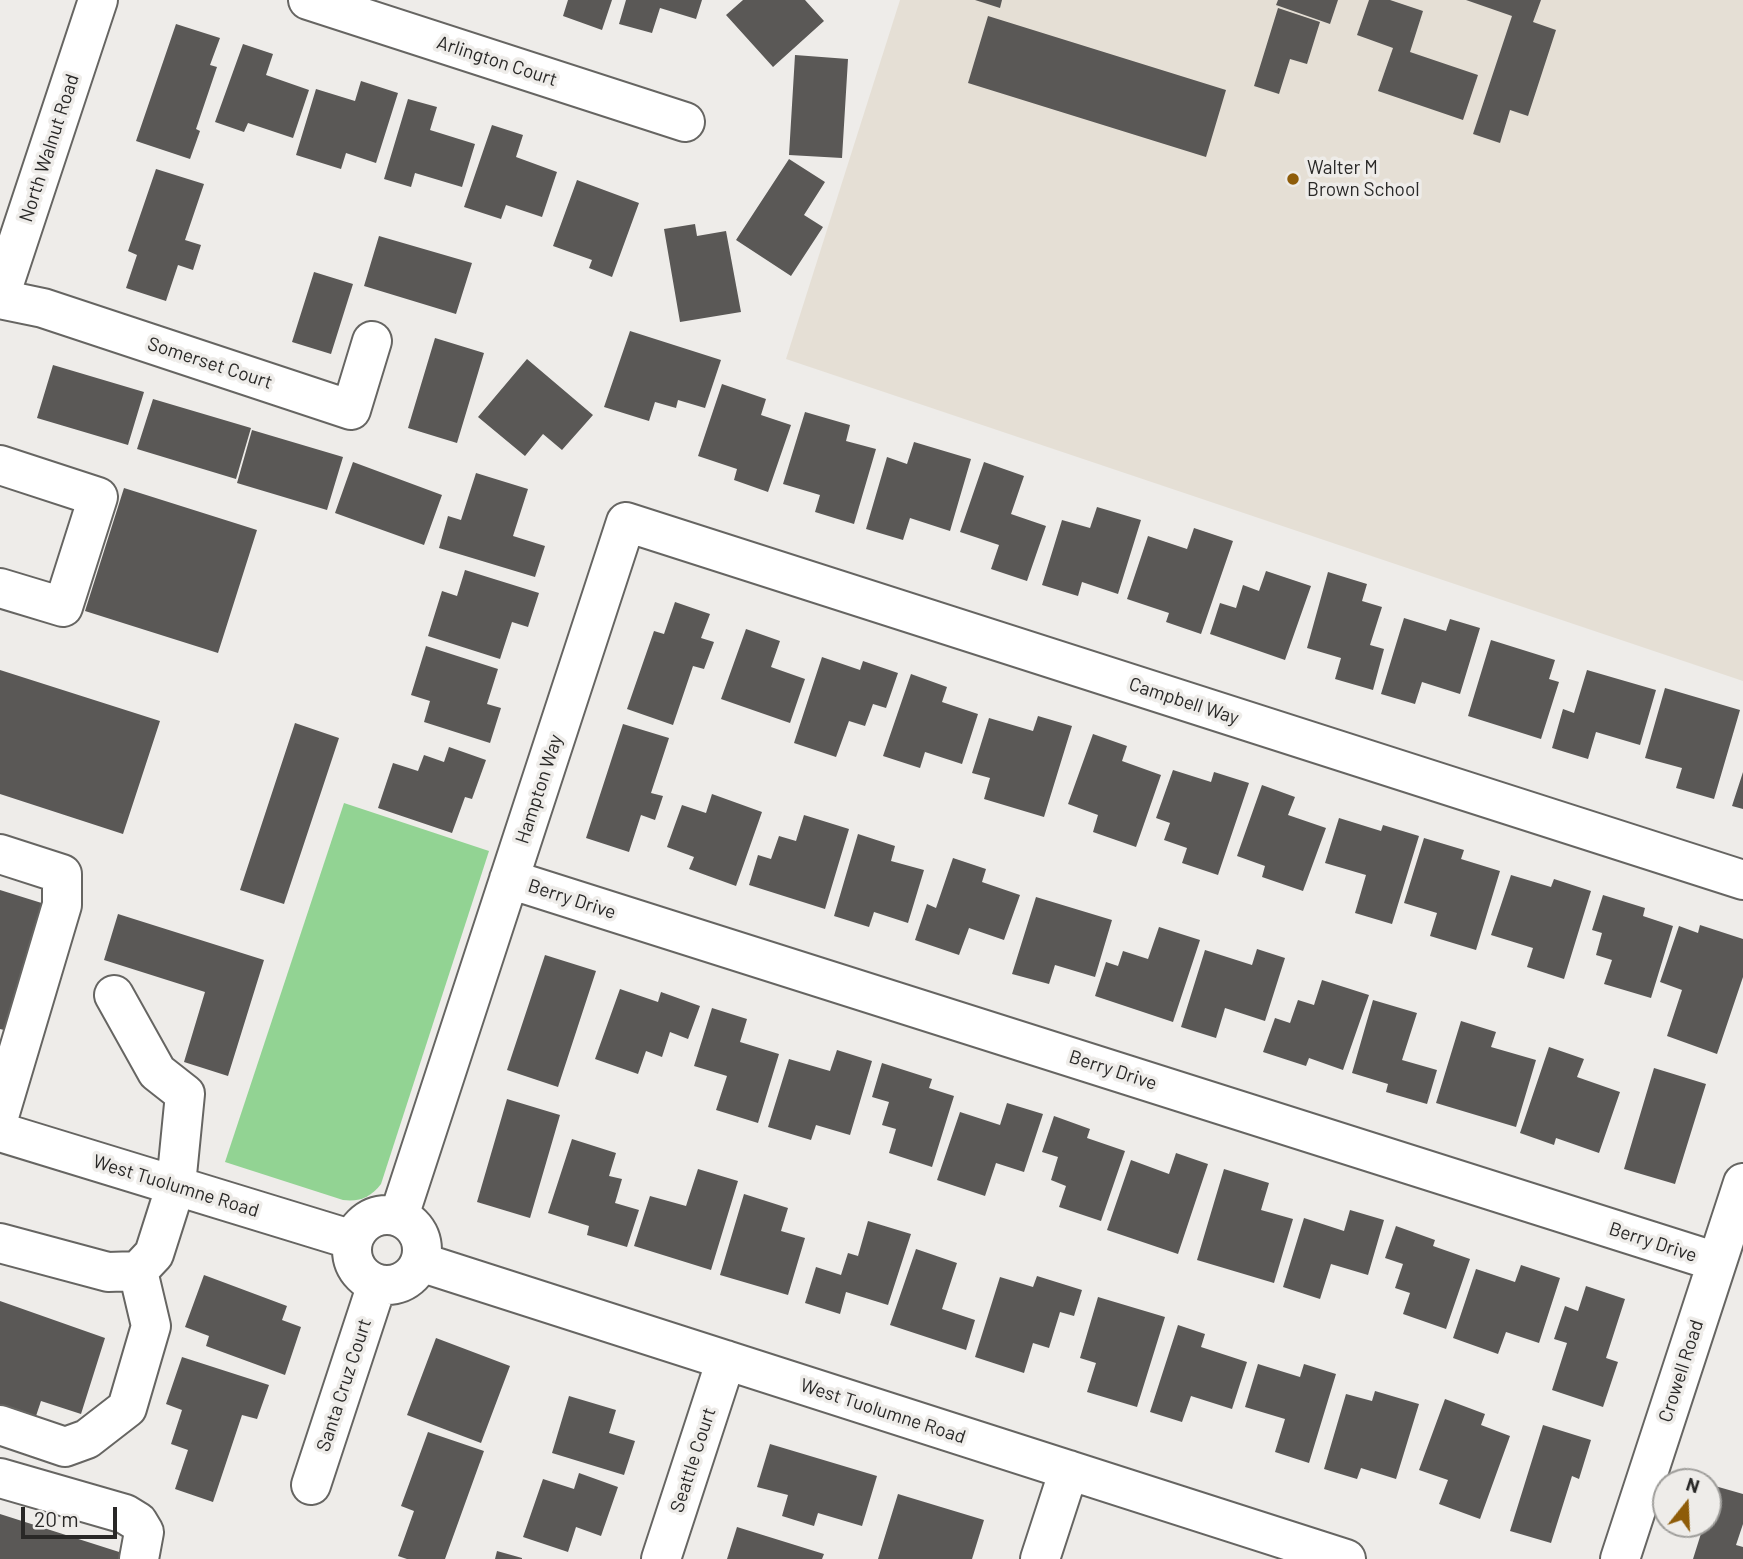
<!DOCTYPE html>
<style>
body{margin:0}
#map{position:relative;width:1743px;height:1559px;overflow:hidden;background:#eeece9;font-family:Barlow,sans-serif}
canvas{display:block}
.north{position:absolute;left:1652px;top:1468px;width:70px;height:70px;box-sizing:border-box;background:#eeece9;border:2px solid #9f9e9b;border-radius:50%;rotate:18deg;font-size:19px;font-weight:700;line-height:28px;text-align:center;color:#292827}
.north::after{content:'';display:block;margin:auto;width:24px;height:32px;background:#8e5c09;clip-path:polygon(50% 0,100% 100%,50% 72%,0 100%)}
.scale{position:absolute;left:21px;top:1507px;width:96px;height:32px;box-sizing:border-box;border:4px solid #292827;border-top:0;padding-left:9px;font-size:21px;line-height:24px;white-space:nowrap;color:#292827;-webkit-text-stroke:5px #eeece9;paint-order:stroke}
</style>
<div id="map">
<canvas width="1743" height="1559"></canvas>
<div class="north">N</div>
<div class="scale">20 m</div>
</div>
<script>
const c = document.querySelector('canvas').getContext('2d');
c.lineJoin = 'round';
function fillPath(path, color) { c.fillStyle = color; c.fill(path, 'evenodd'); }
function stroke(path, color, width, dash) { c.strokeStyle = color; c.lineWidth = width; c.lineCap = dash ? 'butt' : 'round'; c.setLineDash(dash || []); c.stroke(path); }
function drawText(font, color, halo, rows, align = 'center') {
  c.font = font + ' Barlow,sans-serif'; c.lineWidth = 7; c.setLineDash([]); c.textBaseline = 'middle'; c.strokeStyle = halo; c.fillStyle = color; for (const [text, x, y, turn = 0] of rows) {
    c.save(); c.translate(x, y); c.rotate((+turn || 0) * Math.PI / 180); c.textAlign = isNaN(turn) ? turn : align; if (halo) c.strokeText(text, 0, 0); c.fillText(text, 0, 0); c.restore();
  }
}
fillPath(new Path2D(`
 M900,0H1743V681L786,359Z`), '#e5dfd5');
fillPath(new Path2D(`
 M344,803L489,851L381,1184C371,1197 360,1202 343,1200L225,1162Z`), '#92d393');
fillPath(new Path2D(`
 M568,0H612L602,30L563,16Z
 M626,0H702L696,19L660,8L652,33L619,24Z
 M743,0H805L824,21L773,67L726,15Z
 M975,0H1002L1000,8Z
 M1278,0H1338L1330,24L1276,5Z
 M1369,0H1390L1423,11L1410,52L1478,75L1463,120L1378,91L1393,48L1357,35Z
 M1466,0H1541L1533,22L1556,30L1528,116L1510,110L1500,143L1473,134L1512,16Z
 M1278,8L1320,22L1307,64L1290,59L1279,94L1254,86Z
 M988,16L1226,90L1206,157L968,83Z
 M176,24L220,38L210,65L217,67L196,129L200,131L190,159L136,141Z
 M243,44L273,54L266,75L309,90L293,138L248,123L244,132L215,122Z
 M795,55L848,59L842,158L789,155Z
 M361,81L398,93L376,163L346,153L341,169L296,155L316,89L355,101Z
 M408,99L437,107L430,130L475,144L462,187L415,173L411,187L384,179Z
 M492,125L523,135L516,157L557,172L542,217L506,205L501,219L464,207Z
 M789,159L825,182L804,215L823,227L791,276L736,240Z
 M156,169L204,184L185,240L201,245L193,270L178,265L166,301L126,288L137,255L128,251Z
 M577,180L639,203L612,277L589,268L592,260L553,246Z
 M695,224L697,236L726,231L741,312L680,322L664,229Z
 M379,236L472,263L456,314L364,286Z
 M314,272L353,284L331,354L292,342Z
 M630,331L721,360L705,408L678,400L676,408L655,402L649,421L604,407Z
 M435,338L484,353L457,443L408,428Z
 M527,359L593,415L562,450L543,434L525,456L478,417Z
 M53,365L144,392L128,445L37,418Z
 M722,384L766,399L761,415L791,425L768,492L734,480L737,469L698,456Z
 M153,399L251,428L236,479L137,449Z
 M805,412L850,425L846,441L876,449L854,524L815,512L820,495L783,484Z
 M252,430L343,457L327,510L237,483Z
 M914,442L971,459L950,531L910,518L903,540L866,529L887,457L907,464Z
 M353,462L442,495L424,545L335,513Z
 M984,462L1024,476L1011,514L1046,526L1027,581L991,569L999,545L960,532Z
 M476,473L528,489L513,536L545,546L535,577L439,548L448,516L461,520Z
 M124,488L257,530L218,653L85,611Z
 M1097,507L1141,520L1118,594L1082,582L1078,596L1042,585L1062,520L1090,528Z
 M1194,528L1233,541L1201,634L1166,622L1169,613L1127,599L1148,536L1187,549Z
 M465,570L539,593L528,627L512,622L500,659L428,636L442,591L457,596Z
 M1266,571L1311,586L1285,660L1210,634L1220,603L1236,608L1243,585L1259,591Z
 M1328,572L1367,584L1362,601L1382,607L1370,645L1384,649L1373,690L1335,679L1341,658L1307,648Z
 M675,602L710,614L701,638L714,642L704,669L693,666L673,725L627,709L654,631L664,634Z
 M1404,618L1446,631L1450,619L1480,628L1460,694L1422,682L1415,704L1381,694Z
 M746,629L780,641L771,667L805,679L790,723L721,699Z
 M1491,640L1555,660L1549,679L1559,682L1541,739L1468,716Z
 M426,646L498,669L487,704L501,708L490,743L424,722L430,701L411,695Z
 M822,657L860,670L863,661L898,673L886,708L873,704L865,726L849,721L836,757L794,743Z
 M0,670L160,721L123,834L0,794Z
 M1587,670L1656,690L1640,745L1596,732L1588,759L1552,748L1563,709L1574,713Z
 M911,674L947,687L942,702L978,714L962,764L925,752L920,768L883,756Z
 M1665,688L1740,710L1714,799L1676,788L1682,768L1645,758Z
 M1038,716L1072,726L1044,817L984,799L990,778L972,773L989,718L1033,731Z
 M295,723L339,738L284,904L240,890Z
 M623,724L669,738L651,793L663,796L655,820L641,815L629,852L586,838Z
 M1093,734L1127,746L1122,761L1161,775L1136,847L1093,832L1098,815L1068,804Z
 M449,747L486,760L472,799L465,797L452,833L378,808L393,763L418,771L424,755L444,762Z
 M1173,770L1211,782L1214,772L1249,783L1218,875L1182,863L1187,848L1164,840L1170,823L1156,818Z
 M1743,772V809L1732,806Z
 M1262,785L1295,797L1288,815L1326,828L1303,891L1262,877L1265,866L1237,856Z
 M712,794L762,812L736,886L689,869L694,857L667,847L682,805L706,813Z
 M804,815L849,829L825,909L749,885L758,855L771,859L779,836L796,841Z
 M1339,818L1381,831L1383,825L1419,836L1392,924L1355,913L1366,875L1325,863Z
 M858,834L895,846L891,861L924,870L908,923L874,912L869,927L834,916Z
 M1424,838L1464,850L1461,859L1500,871L1476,950L1430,936L1437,913L1404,903Z
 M953,858L986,869L982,882L1020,895L1004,940L969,928L959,955L915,940L927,904L936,908Z
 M1511,875L1551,887L1554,879L1591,891L1564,979L1527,967L1533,948L1491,935Z
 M0,890L48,905L8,1031L0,1029Z
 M1603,895L1645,908L1643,916L1673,926L1651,998L1604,984L1612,960L1596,955L1602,933L1592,930Z
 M1036,897L1112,920L1095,977L1055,965L1049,984L1012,974Z
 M118,914L264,960L228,1076L184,1062L205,992L104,960Z
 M1700,925L1743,939V977L1717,1054L1667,1036L1682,990L1660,982L1679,926L1698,933Z
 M1159,927L1200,940L1173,1022L1095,996L1106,962L1118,966L1123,951L1148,959Z
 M1257,949L1285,958L1265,1021L1225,1008L1216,1038L1181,1027L1205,950L1252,965Z
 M545,955L596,971L558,1087L507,1070Z
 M1322,980L1369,995L1343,1070L1309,1058L1306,1066L1263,1052L1275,1018L1290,1023L1298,1000L1314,1005Z
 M620,989L658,1002L661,992L700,1006L688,1039L670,1032L662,1057L646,1051L638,1074L595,1059Z
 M1373,1000L1417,1013L1402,1060L1437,1070L1427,1104L1386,1092L1388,1084L1352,1073Z
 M712,1008L747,1019L740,1042L779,1054L758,1123L716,1110L727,1076L694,1066Z
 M1461,1021L1496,1032L1491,1047L1536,1060L1516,1127L1436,1103Z
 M1549,1047L1584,1059L1577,1077L1620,1092L1599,1153L1556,1138L1554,1145L1520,1133Z
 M837,1050L872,1061L850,1135L816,1125L811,1140L768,1127L789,1059L830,1071Z
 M882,1063L932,1079L929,1088L954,1096L932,1167L889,1153L896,1129L882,1125L889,1102L872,1097Z
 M1654,1068L1706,1084L1675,1184L1624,1169Z
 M507,1099L560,1115L530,1218L477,1202Z
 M1007,1103L1043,1114L1024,1172L996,1163L985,1196L937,1180L960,1112L1000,1125Z
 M1054,1116L1090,1129L1087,1138L1125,1151L1101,1221L1059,1207L1066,1186L1051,1180L1058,1157L1042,1152Z
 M572,1139L616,1153L609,1176L622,1179L615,1203L639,1210L627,1247L587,1235L589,1226L548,1213Z
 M1176,1153L1208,1164L1178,1254L1107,1230L1131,1160L1169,1174Z
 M698,1169L738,1181L711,1270L634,1246L650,1196L686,1206Z
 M1224,1169L1269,1183L1261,1210L1293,1219L1274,1283L1197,1260Z
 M744,1194L788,1208L781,1231L805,1238L788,1295L720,1275Z
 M1350,1210L1384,1220L1368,1275L1331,1264L1320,1299L1283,1287L1304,1218L1344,1231Z
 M868,1221L911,1234L888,1305L846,1292L840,1314L805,1303L816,1267L841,1275L848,1253L858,1256Z
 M1396,1226L1435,1240L1433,1246L1470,1259L1446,1329L1403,1314L1410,1293L1395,1288L1403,1264L1385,1258Z
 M916,1249L957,1263L942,1309L975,1320L966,1350L890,1325Z
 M1521,1265L1560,1278L1539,1343L1506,1332L1498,1354L1453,1338L1476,1269L1515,1282Z
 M204,1275L287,1306L282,1320L301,1327L285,1375L206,1346L209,1336L185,1327Z
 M1037,1276L1082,1290L1074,1316L1060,1312L1049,1348L1033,1343L1024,1373L975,1357L1000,1277L1033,1287Z
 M1586,1286L1625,1299L1606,1358L1618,1362L1603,1407L1552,1390L1567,1343L1554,1339L1565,1306L1578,1311Z
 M1098,1297L1165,1317L1137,1407L1087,1392L1096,1363L1080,1358Z
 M0,1301L105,1338L81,1414L41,1401L34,1422L0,1411Z
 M1178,1325L1205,1334L1201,1347L1247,1362L1232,1409L1191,1396L1182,1422L1150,1412Z
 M436,1338L510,1366L481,1443L407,1415Z
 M182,1357L269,1385L257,1419L242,1415L213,1502L175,1489L188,1450L171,1444L182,1410L166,1404Z
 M1258,1364L1300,1377L1304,1364L1336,1374L1309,1463L1275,1452L1285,1419L1245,1407Z
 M1375,1391L1419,1404L1396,1479L1361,1468L1357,1479L1324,1469L1346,1394L1372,1401Z
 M569,1396L616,1410L609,1433L635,1441L624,1475L552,1453Z
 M1445,1399L1485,1414L1481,1425L1510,1436L1480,1519L1439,1504L1448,1480L1419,1470Z
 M1543,1425L1591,1440L1579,1479L1572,1476L1551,1543L1510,1531Z
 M428,1432L484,1451L445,1559H407L398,1556L414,1511L401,1506Z
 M770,1444L877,1476L862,1526L818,1513L814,1526L782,1516L788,1495L757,1487Z
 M579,1473L618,1487L601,1536L576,1527L568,1552L523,1537L543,1479L574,1489Z
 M1715,1486L1743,1494V1524L1736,1545L1743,1547V1559H1693L1704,1524H1708V1510Z
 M898,1494L984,1520L972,1559H878Z
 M0,1514L138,1558V1559H0Z
 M737,1527L824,1554L822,1559H727Z
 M497,1551L522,1558V1559H495Z`), '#5a5856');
const minor = new Path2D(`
 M308,0L685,122
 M0,296L98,0
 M0,299L43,308L351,410L372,341
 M0,465L98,497L63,607L0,588
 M0,854L62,874V905L0,1113
 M509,879L1717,1262
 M0,1132L353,1240
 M352 1250a35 35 0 1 1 70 0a35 35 0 1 1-70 0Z
 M399,1216L626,522L1743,880
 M0,1243L108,1272L138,1271L154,1254L176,1185L185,1094L157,1072L114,995
 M420,1262L1346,1559
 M0,1425L65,1447L87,1439L127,1408L151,1326L138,1271
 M0,1478L125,1514L138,1522L144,1532L139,1559
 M311,1485L377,1284
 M661,1559L726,1360
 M1040,1559L1069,1470
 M1620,1559L1743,1183`);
stroke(minor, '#666562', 42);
stroke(minor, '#fff', 38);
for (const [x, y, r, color] of [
 [1293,179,7,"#8e5c09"]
]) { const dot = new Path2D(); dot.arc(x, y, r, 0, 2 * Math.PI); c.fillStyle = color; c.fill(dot); stroke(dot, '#eeece9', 2.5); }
drawText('19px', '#292827', '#eeece9', [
 ["Arlington Court",497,61,18],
 ["North Walnut Road",49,148,-72],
 ["Somerset Court",210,363,18],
 ["Campbell Way",1184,701,18],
 ["Hampton Way",539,789,-72],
 ["Berry Drive",572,899,18],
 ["Berry Drive",1113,1070,18],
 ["West Tuolumne Road",176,1186,17],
 ["Berry Drive",1653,1242,18],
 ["Crowell Road",1681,1371,-72],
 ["Santa Cruz Court",344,1385,-72],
 ["West Tuolumne Road",883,1411,18],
 ["Seattle Court",693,1460,-72]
]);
drawText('19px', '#292827', '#eeece9', [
 ["Walter M",1307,168],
 ["Brown School",1307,190]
], 'left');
</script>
